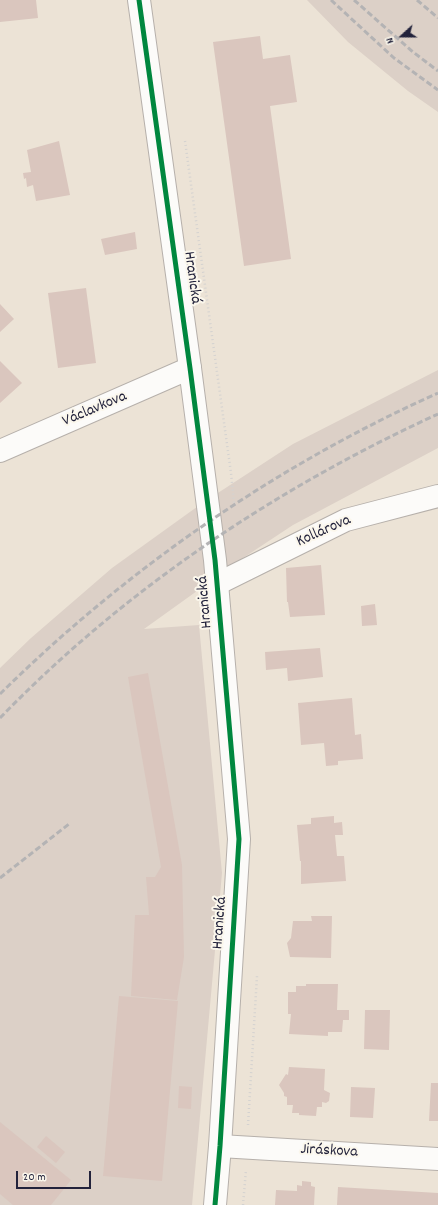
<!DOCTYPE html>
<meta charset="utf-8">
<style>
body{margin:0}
#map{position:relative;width:438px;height:1205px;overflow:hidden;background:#ece3d6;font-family:Dekko,sans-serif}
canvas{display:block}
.north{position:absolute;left:382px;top:16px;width:40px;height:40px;-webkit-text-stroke:3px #fbf7ec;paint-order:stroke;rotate:249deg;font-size:11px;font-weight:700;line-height:16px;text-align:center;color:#22223b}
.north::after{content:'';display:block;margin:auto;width:14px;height:18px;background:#22223b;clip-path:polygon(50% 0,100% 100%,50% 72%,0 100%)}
.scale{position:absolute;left:16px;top:1171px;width:75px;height:18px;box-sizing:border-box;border:2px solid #22223b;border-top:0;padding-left:5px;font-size:12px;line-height:14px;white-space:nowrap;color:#22223b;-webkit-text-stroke:3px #fbf7ec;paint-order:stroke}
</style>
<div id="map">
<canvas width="438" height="1205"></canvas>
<div class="north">N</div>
<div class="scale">20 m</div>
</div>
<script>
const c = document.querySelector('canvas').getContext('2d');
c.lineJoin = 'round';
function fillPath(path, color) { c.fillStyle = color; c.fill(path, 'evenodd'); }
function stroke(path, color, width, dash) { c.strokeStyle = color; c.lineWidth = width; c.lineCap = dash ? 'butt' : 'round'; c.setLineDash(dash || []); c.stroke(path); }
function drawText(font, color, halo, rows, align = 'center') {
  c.font = font + ' Dekko,sans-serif'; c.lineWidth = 4; c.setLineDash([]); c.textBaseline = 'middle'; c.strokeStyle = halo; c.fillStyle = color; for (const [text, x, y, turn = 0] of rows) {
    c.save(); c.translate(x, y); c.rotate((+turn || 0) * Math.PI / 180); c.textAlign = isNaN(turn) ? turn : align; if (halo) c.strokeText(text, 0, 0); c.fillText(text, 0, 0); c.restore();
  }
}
fillPath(new Path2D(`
 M307,0H438V112L408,91L348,42Z
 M438,370V448L293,525L243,558L144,629L199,625L222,873L192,1205H0V668L31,638L112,568L201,504L293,444Z`), '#dcd0c7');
fillPath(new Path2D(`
 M0,0H36L38,18L0,22Z
 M260,36L263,59L290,55L297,102L270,106L291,259L244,266L213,42Z
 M59,141L70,195L36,201L33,185L27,187L26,178L24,179L23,173L31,172L27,150Z
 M135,232L137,249L105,255L101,239Z
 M86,288L96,363L58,368L48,293Z
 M0,304L14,319L0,332Z
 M0,361L22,383L0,403Z
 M321,565L325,615L290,617L288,602H287L286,568Z
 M375,604L377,625L362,626L361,606Z
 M320,648L323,677L288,681L287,668L266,670L265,652Z
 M148,673L182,865L184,957L177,1000L131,996L135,915H149L146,877H155L161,867L128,677Z
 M352,698L355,735L361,734L363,759L338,761V765L326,766L324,743L301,745L298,703Z
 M334,816V823L342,822L343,835H335L337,856H344L346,881L301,884V861H300L297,825L311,824V818Z
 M311,916H332L331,958L290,957L287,943L291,938L293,921H312Z
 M306,984H338L337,1010H349V1020H343L342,1032H328V1036L289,1034L291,1014H288V992H296V986H306Z
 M119,996L178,1001L162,1181L103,1176Z
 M365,1010H390L389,1050L364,1049Z
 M289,1067L325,1069L324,1090L330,1093L329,1101L326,1103L322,1102V1107H317L316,1116L299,1115V1113H292L293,1105H287V1097L284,1096V1093L279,1085L286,1074L288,1075Z
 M431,1083H438V1121H429Z
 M179,1086L192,1087L191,1109L178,1108Z
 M351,1087L375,1088L373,1118L350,1117Z
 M0,1122L71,1180L51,1205H13L0,1194Z
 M46,1136L65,1152L56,1163L37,1147Z
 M302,1181L311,1182V1186L315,1187L314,1205H275L276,1190L297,1191V1185L302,1186Z
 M338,1187L438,1193V1205H337Z`), '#dac6be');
const minor = new Path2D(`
 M0,451L190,368
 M217,584L346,520L438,496
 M220,1146L438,1159`);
const tertiary = new Path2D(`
 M139,0L190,368L215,560L239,839L220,1146L215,1205`);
stroke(minor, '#b6b0ab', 24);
stroke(tertiary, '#b6b0ab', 24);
stroke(new Path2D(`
 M185,141L231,473L234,503
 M248,1125L257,976
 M243,1205L246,1170`), '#d4d2d0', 2.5, [1, 3]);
stroke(minor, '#fcfbf9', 22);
stroke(tertiary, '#fcfbf9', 22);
stroke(new Path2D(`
 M331,0L394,58L438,90
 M354,0L413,52L438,71
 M417,0L438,18
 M0,694C127,569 275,466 438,393
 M0,718C124,590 276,488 438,414
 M0,878L69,824`), '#b4b3b4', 3, [6, 3]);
stroke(new Path2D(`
 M139,0L190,368L215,560L239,839L220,1146L215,1205`), '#00873e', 5);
drawText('16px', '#22223b', '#fbf7ec', [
 ["Hranická",191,278,82],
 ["Václavkova",95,410,-23],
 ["Kollárova",324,532,-24],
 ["Hranická",206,602,-95],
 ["Hranická",221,923,-86],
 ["Jiráskova",329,1152,3]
]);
</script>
